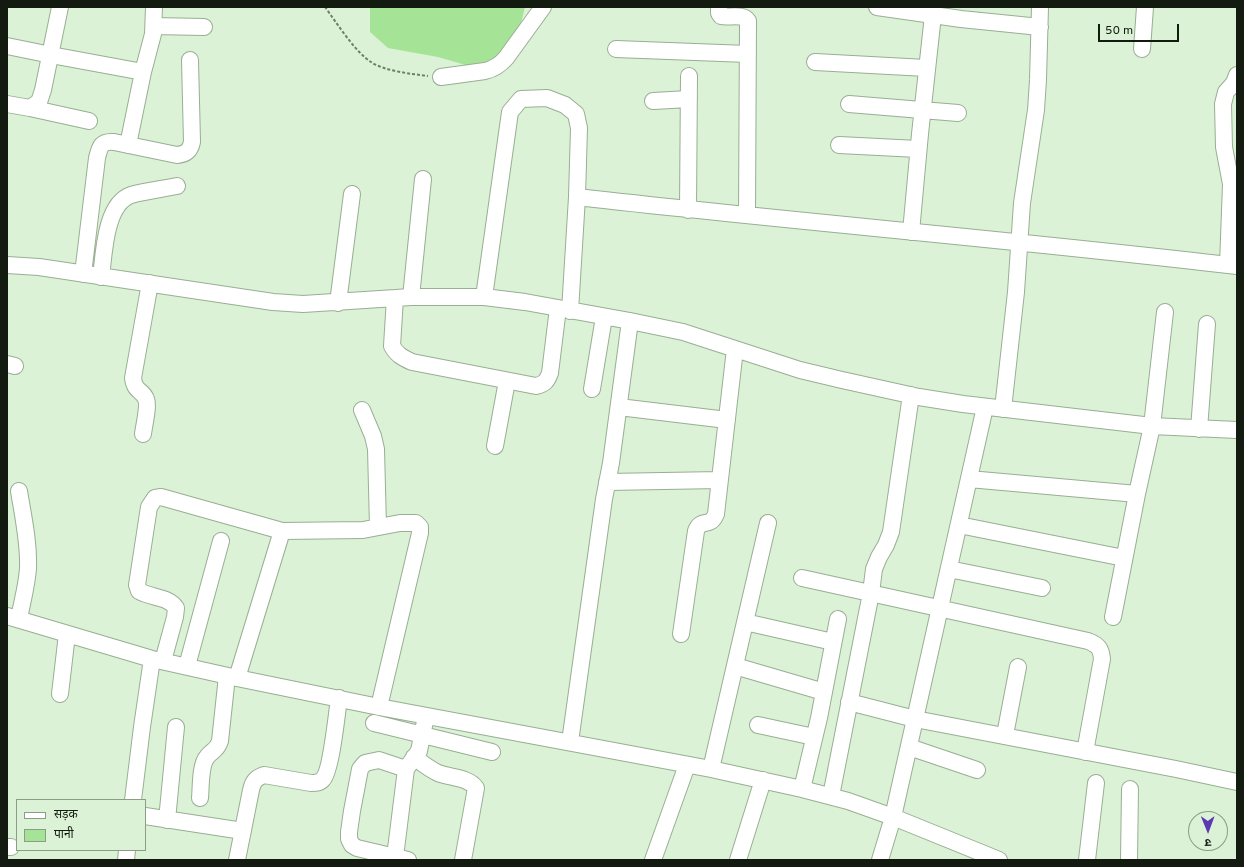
<!DOCTYPE html>
<meta charset="utf-8">
<style>
body{margin:0}
#map{position:relative;width:1244px;height:867px;overflow:hidden;background:#dbf2d6;font-family:Overpass,"Noto Sans Devanagari",sans-serif}
canvas{display:block}
.frame{position:absolute;inset:0;border:8px solid #131b11;pointer-events:none}
.legend{position:absolute;left:16px;top:799px;width:130px;height:52px;box-sizing:border-box;background:#dbf2d6;border:1px solid #8b9c87;margin:0;padding:5px 7px;list-style:none;font-size:12px;color:#131b11}
.legend li{display:flex;align-items:center;gap:8px;height:20px}
.legend b{width:20px;border:1px solid #8b9c87}
.north{position:absolute;left:1188px;top:811px;width:40px;height:40px;box-sizing:border-box;background:#dbf2d6;border:1px solid #8b9c87;border-radius:50%;rotate:179deg;font-size:11px;font-weight:700;line-height:16px;text-align:center;color:#131b11}
.north::after{content:'';display:block;margin:auto;width:14px;height:18px;background:#5a39b1;clip-path:polygon(50% 0,100% 100%,50% 72%,0 100%)}
.scale{position:absolute;left:1098px;top:24px;width:81px;height:18px;box-sizing:border-box;border:2px solid #131b11;border-top:0;padding-left:5px;font-size:12px;line-height:14px;white-space:nowrap;color:#131b11;-webkit-text-stroke:3px #dbf2d6;paint-order:stroke}
</style>
<div id="map">
<canvas width="1244" height="867"></canvas>
<div class="frame"></div>
<ul class="legend">
<li><b style="height:5px;background:#fff"></b>सड़क</li>
<li><b style="height:11px;background:#a5e397"></b>पानी</li>
</ul>
<div class="north">उ</div>
<div class="scale">50 m</div>
</div>
<script>
const c = document.querySelector('canvas').getContext('2d');
c.lineJoin = 'round';
function fillPath(path, color) { c.fillStyle = color; c.fill(path, 'evenodd'); }
function stroke(path, color, width, dash) { c.strokeStyle = color; c.lineWidth = width; c.lineCap = dash ? 'butt' : 'round'; c.setLineDash(dash || []); c.stroke(path); }
fillPath(new Path2D(`
 M370,7H525L521,23L511,41L496,59L469,66L438,57L388,48L370,32Z`), '#a5e397');
const minor = new Path2D(`
 M719,7V13L721,16C729,18 743,13 748,21L747,215
 M877,7L961,19L1040,27
 M154,26L204,27
 M7,46L51,55L143,72
 M616,49L748,54
 M1142,49L1145,7
 M815,62L926,68
 M441,77L485,71C494,69 500,65 506,58L543,7
 M653,101L689,99
 M7,104L30,108L39,102L43,90L60,7
 M849,104L958,113
 M30,108L89,121
 M128,145L143,72L153,34L154,7
 M839,145L918,149
 M577,197C797,222 1017,240 1237,266
 M688,210L689,76
 M911,232L920,134L933,15
 M7,265L39,267L273,302L303,304L411,297H484L525,302L630,321L683,332L800,370L842,380L919,397L963,404L1152,426L1237,430
 M1228,265L1231,184L1224,147L1223,104L1226,92L1234,83L1237,75
 M83,274L97,158C100,146 101,141 114,142L177,155C186,154 190,151 192,142L190,60
 M101,277C104,254 105,204 131,195C146,191 162,189 177,186
 M411,297L423,179
 M484,297L510,112L521,99L547,98L565,105L576,114L579,128L577,197L570,311
 M395,298L392,346C397,355 403,358 412,362L536,386C545,384 547,381 550,373L558,308
 M338,303L352,194
 M7,364L15,366
 M592,389L604,317
 M619,407L727,420
 M1003,409L1016,292L1022,203L1036,110L1038,80L1040,7
 M362,410L373,436L376,449L378,527
 M1199,429L1207,324
 M143,434C144,425 149,406 146,399C142,389 135,393 133,378L150,283
 M495,446L507,381
 M969,479L1137,494
 M607,482L720,480
 M959,525L1124,558
 M949,569L1042,588
 M802,578L1088,641C1098,645 1101,648 1102,659L1085,752
 M7,616L152,659L237,678L379,707L711,769L802,789L848,801L893,817L999,860
 M1113,617L1137,494L1152,426L1165,312
 M19,619C22,602 27,585 28,568C29,542 23,516 19,491
 M745,622L833,642
 M681,634L696,531C701,517 710,529 716,514L735,349
 M163,661L175,617L176,608C168,596 151,598 139,591L137,585L149,507L155,498L161,497L282,531L363,530L400,523H416L420,527V533L379,707
 M187,666L221,541
 M735,666L824,692
 M237,678L282,531
 M60,694L67,634
 M849,702L915,719L1176,769L1237,782
 M374,723L492,752
 M758,725L814,737
 M1005,735L1018,667
 M570,742L604,499L611,463L630,321
 M909,747L977,770
 M414,757C422,763 429,769 438,773C451,778 468,777 476,788L463,860
 M406,769L379,760L365,763L360,769L352,811L349,832V839L352,845L357,848L408,860
 M711,769L768,523
 M802,789L819,718L838,619
 M831,796L871,593L874,569L879,557L886,545L891,532L911,395
 M200,798C201,788 200,765 207,757C212,750 217,751 220,741L227,676
 M133,800L142,727L152,659
 M145,816L243,831
 M167,820L176,727
 M7,847H11
 M395,857L406,769L419,751L426,716
 M126,860L127,850
 M237,860L251,790C253,781 256,778 264,775L311,783C316,783 320,783 323,779C331,771 337,713 339,698
 M653,860L687,765
 M738,860L763,780
 M880,860L893,817L985,407
 M1087,860L1096,783
 M1129,860L1130,789`);
stroke(minor, '#99ae94', 18);
stroke(new Path2D(`
 M325,7C336,22 356,53 371,62C384,71 412,74 428,76`), '#6f7e6b', 2, [3, 2]);
stroke(minor, '#fff', 16);
</script>
